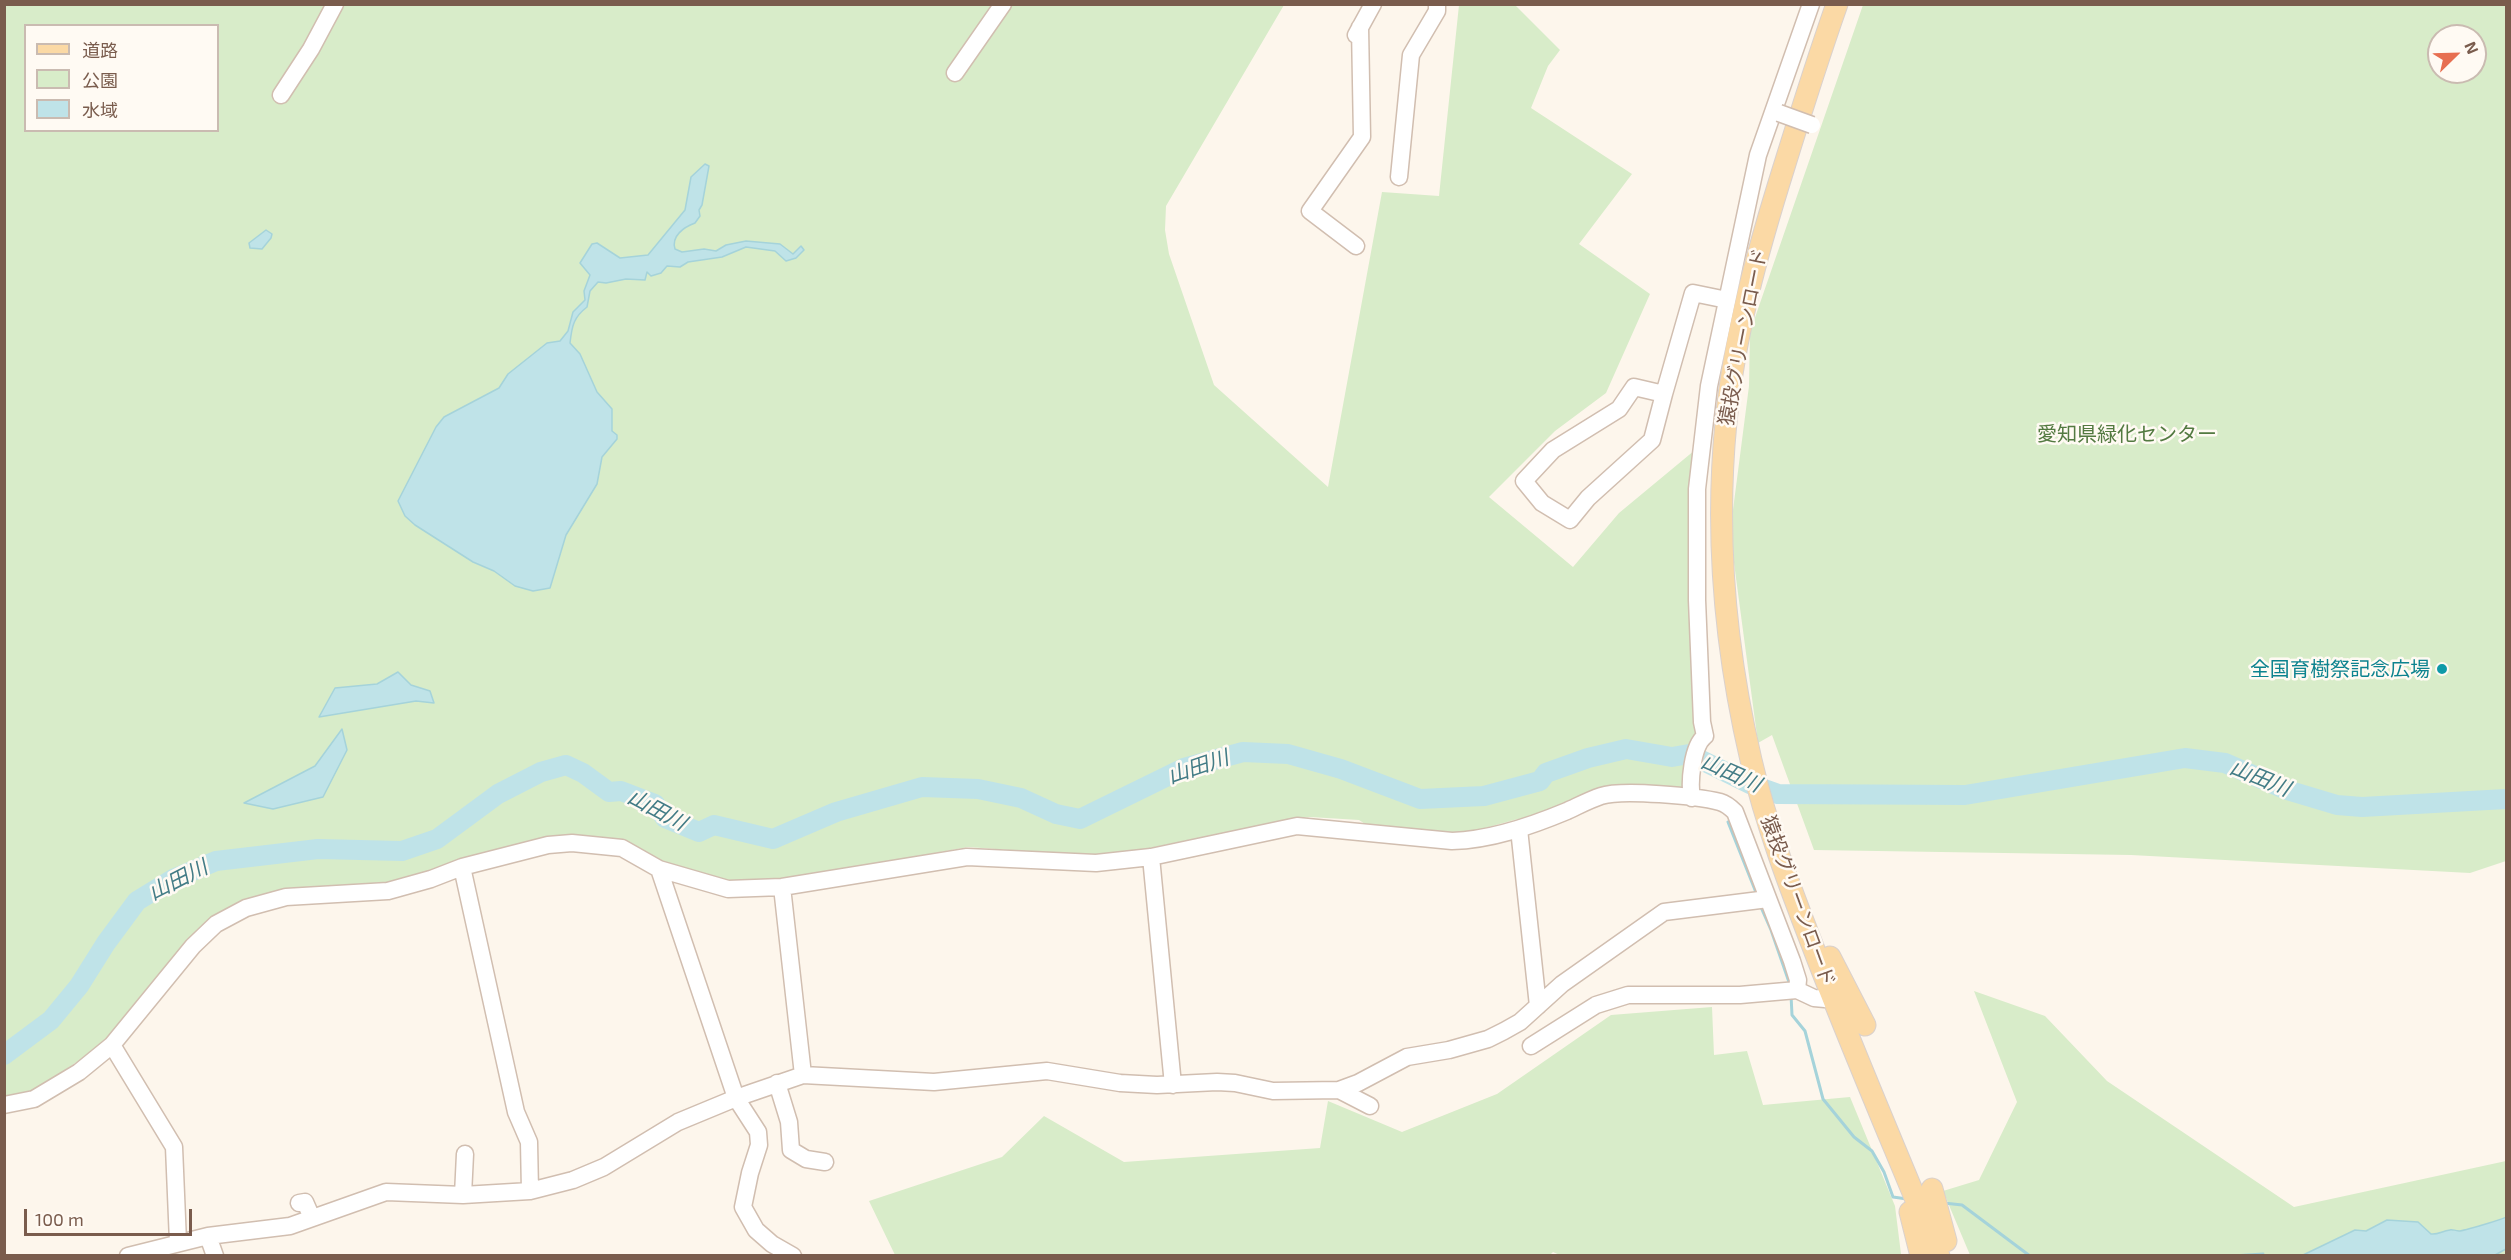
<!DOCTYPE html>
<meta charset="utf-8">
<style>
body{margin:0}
#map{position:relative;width:2511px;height:1260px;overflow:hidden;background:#fdf6ec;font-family:"Exo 2","Noto Sans JP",sans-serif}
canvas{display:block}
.frame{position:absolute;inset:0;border:6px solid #7a5c4d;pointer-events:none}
.legend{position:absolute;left:24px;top:24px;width:195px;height:108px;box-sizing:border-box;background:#fffaf3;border:2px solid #cabbb1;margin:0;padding:8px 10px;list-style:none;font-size:18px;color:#7a5c4d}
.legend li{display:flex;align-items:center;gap:12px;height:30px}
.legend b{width:30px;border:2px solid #cabbb1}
.north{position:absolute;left:2427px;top:24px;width:60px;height:60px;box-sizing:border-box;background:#fffaf3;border:2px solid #cabbb1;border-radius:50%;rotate:67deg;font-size:16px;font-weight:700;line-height:24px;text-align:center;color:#7a5c4d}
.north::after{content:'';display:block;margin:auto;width:21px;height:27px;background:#e76f51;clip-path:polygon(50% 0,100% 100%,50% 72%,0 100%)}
.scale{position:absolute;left:24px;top:1209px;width:168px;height:27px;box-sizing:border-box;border:3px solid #7a5c4d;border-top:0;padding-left:8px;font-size:18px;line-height:21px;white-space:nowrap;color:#7a5c4d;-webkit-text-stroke:4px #fffaf3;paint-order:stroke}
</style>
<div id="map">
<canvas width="2511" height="1260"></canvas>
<div class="frame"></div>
<ul class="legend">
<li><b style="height:8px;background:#fbd9a5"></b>道路</li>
<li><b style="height:16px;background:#d8ecc9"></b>公園</li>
<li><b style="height:16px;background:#bfe3e8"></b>水域</li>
</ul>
<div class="north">N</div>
<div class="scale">100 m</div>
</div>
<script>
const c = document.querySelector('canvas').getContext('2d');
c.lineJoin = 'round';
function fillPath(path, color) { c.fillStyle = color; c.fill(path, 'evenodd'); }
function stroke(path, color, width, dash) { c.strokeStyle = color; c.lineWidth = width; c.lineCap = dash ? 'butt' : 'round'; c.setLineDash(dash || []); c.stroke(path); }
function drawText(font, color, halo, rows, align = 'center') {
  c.font = font + ' "Exo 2","Noto Sans JP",sans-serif'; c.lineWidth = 5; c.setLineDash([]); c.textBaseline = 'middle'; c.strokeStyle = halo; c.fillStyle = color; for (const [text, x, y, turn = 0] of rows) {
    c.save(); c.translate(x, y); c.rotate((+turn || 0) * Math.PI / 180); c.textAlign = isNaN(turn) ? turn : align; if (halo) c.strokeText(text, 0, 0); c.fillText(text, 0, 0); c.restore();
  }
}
fillPath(new Path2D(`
 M4,5H1284L1166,206L1165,230L1169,254L1214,385L1328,487L1382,192L1439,196L1459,5H1515L1560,50L1548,66L1531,108L1632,174L1579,244L1650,294L1606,393L1555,431L1489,497L1573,567L1619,513L1695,450L1696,727L1684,792L1651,790L1514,820L1467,833L1370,827L1359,820L1310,817L1284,820L1145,849L1093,856L968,847L779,881L728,883L662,862L624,840L457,860L387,886L242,902L105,1043L29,1094L5,1099ZM26,26H218V130H26Z
 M1863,5H2506V861L2470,873L2131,855L1814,850L1772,735L1758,743L1730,533L1749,386L1750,332ZM2439,36H2475V72H2439Z
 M1974,991L2045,1016L2107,1081L2294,1207L2506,1161V1255H1970L1943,1191L1979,1180L2017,1102Z
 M1712,1007L1714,1055L1747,1051L1763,1105L1850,1097L1895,1206L1901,1254L1562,1256L1553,1252L1549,1256L895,1255L869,1201L1002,1157L1044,1116L1124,1162L1320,1148L1328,1101L1402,1132L1497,1094L1611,1015Z`), '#d8ecc9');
const water = new Path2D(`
 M705,164L709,166L702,205L699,210L700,216L695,223C684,227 671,236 675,249L682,252L704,249L716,251L726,245L746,241L780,244L793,254L801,246L804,250L796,258L786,261L775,251L746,247L722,257L688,262L680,267L667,266L661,273L651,276L647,272L645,280L626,279L606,283L598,282L590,291L587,307C574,317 572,325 570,343L580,354L597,392L612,409V431L617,435V439L602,457L597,484L566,535L550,588L533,591L515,586L494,571L473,562L415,525L405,516L398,501L436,427L444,417L499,388L508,374L547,343L560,341L568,331L573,312L585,300L584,291L590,275L580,263L592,244L597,243L620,258L648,255L685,210L691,177Z
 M266,230L272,234L271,238L262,249L250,248L249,243Z
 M398,672L411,685L430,691L434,703L416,701L319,717L335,688L377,684Z
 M342,729L347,750L323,797L273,809L244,803L315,766Z
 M2506,1217V1249L2495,1255H2303L2355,1230L2366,1231L2387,1220L2418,1222L2431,1234C2438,1235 2442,1231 2450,1230C2450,1229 2459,1231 2459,1231C2463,1231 2504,1219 2506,1217Z`);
fillPath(water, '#bfe3e8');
stroke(water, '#a5d3da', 1.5);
stroke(new Path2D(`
 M1728,822L1757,895
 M1760,905L1771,930L1790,985
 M1791,995L1792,1015L1805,1031L1823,1099L1854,1137L1872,1151L1884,1172L1893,1197L1907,1199
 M1944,1203L1962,1205L2030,1256
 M2233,1256L2263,1254`), '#a5d3da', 3);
stroke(new Path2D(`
 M4,1055L51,1020L79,986L106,943L137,901L173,879L216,861L318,849L402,851L437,839L498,794L541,772L566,765L583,773L609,792L621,791L655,804L665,818L699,832L714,825L773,839L836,812L922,787L978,789L1021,798L1056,814L1080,819L1184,768L1243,752L1288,754L1341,769L1420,799L1484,796L1540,781L1546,773L1588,758L1626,749L1672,757L1689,754L1750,784L1778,794L1965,795L2185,758L2225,763L2287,790L2337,805L2362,807L2506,799`), '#bfe3e8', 20);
const minor = new Path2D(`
 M1356,35L1373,4
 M955,73L1003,4
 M281,95L311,49L335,4
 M1399,177L1411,55L1437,11V4
 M1356,246L1310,211L1362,137L1360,27
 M1634,387L1664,394L1652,440L1588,498L1570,520L1542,503L1524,481L1553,450L1619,409Z
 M1664,394L1693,293L1727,300
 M1692,798C1689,783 1692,746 1705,736L1702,722L1697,600V489L1709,386L1758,155L1811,4
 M1519,829L1538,1006
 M1151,857L1173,1085
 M462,867L516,1112L529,1142L530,1191
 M659,869L736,1098L758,1132L759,1145L750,1173L743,1207L756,1230L772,1244L793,1256
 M782,887L803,1075
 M112,1045L174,1147L178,1242
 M1531,1046L1596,1005L1628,995H1740L1797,990L1814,998L1825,999
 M777,1083L789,1122L791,1150L806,1159L825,1162
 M1339,1090L1370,1106
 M4,1105L34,1099L79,1072L112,1045L193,946L216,924L246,908L286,897L388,891L431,879L462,867L548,845L572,843L622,848L659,869L728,889L782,887L967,857L1096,863L1151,857L1297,826L1452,841C1491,840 1531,826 1567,811C1578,806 1589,800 1601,796C1622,789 1697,796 1720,802C1727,804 1731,808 1735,812L1792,961L1798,980L1797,990
 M463,1195L465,1154
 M299,1203L305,1202L312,1218
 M208,1236L215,1256
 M128,1256L208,1236L290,1226L386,1192L463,1195L530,1191L573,1180L604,1167L678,1122L736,1098L803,1075L934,1082L1047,1071L1120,1083L1157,1085L1217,1082L1235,1083L1273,1091L1339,1090L1358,1083L1407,1057L1449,1050L1488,1039L1504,1031L1520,1022L1562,984L1664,912L1768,899`);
const major = new Path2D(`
 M1837,4C1818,58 1801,112 1784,167C1758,250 1734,335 1726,422C1715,535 1725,649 1751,760C1766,825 1791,890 1815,952C1854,1054 1898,1155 1939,1256
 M1830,957L1865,1025
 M1932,1189L1946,1241
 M1910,1212L1921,1256`);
stroke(minor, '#d1beb0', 19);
stroke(major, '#dad1cd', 23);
stroke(minor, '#fff', 16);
stroke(major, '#fbd9a5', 21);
const minorBridge = new Path2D(`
 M1779,113L1812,125`);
stroke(minorBridge, '#d1beb0', 19, []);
stroke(minorBridge, '#fff', 16);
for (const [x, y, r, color] of [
 [2442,669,6,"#0f9aa8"]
]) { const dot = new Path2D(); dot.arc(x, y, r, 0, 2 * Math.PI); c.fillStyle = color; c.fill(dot); stroke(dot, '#fffaf3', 2); }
drawText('20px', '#7a5c4d', '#fffaf3', [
 ["猿投グリーンロード",1743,337,-79],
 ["猿投グリーンロード",1798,901,70]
]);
drawText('20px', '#537a41', '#fffaf3', [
 ["愛知県緑化センター",2127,434]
]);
drawText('20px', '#0d838f', '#fffaf3', [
 ["全国育樹祭記念広場",2430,669]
], 'right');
drawText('italic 21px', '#437c86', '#fffaf3', [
 ["山田川",1198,767,-19],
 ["山田川",1731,773,24],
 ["山田川",2260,778,22],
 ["山田川",657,810,28],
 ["山田川",178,880,-27]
]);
</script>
